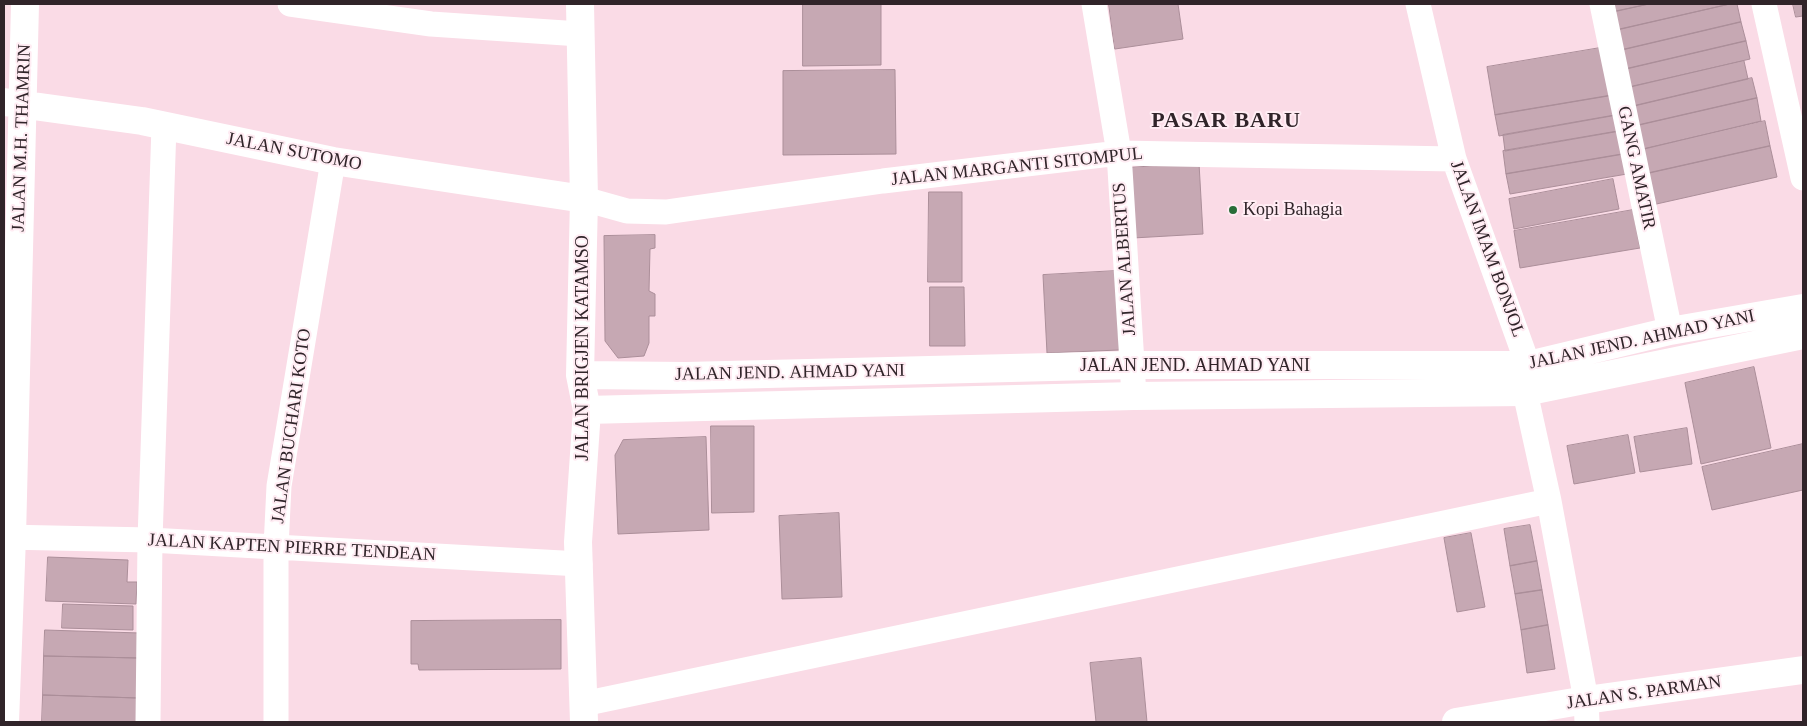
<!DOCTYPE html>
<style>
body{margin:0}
#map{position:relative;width:1807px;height:726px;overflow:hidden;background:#fadbe6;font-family:"Times New Roman",serif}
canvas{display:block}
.frame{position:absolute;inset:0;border:5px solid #302429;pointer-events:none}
</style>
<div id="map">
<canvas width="1807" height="726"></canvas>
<div class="frame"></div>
</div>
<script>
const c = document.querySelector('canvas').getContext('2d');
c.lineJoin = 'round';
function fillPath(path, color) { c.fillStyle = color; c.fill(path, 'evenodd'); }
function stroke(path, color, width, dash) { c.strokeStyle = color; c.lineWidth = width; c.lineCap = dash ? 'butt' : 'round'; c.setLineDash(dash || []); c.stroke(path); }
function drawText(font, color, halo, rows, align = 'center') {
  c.font = font + ' "Times New Roman",serif'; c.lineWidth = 4; c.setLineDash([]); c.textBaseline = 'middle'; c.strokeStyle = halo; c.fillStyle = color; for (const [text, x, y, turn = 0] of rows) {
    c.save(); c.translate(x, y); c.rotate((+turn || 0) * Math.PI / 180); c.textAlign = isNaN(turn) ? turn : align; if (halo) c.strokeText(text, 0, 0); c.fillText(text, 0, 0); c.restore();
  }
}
const building = new Path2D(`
 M803,4H881V65L803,66Z
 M1109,4H1178L1183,39L1115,49Z
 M1612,4H1649L1613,12Z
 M1649,4H1730L1617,30L1613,12Z
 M1730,4H1737L1741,22L1622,50L1617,30Z
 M1793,4H1803V16L1796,17Z
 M1741,22L1746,41L1622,70V50Z
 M1746,41L1750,59L1626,88L1622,70Z
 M1606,47L1614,95L1495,115L1487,67Z
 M1744,61L1748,79L1630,107L1626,88Z
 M895,70L896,154L783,155V71Z
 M1752,78L1757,98L1635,126L1630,107Z
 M1614,95L1617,115L1499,136L1495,115Z
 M1757,98L1761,121L1640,150L1635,126Z
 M1617,115L1620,131L1505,151L1503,135Z
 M1765,121L1770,146L1645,174L1640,150Z
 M1620,131L1624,154L1506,174L1503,151Z
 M1770,146L1777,177L1652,205L1645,174Z
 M1624,154L1627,174L1510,194L1506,174Z
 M1199,163L1203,234L1133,238L1128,168Z
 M1613,179L1619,209L1514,229L1509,199Z
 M929,192H962V282H928Z
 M1633,210L1640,248L1520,268L1514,231Z
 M655,235V248L650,249L649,291L655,294V316H649V343L644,356L618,358L605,341L604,236Z
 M1116,271L1119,350L1047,353L1043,275Z
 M930,287H964L965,346H930Z
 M1754,367L1771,448L1701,464L1685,383Z
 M711,426H754V512L712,513Z
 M1687,428L1692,464L1640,472L1634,437Z
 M1628,435L1635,473L1574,484L1567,446Z
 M706,437L709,530L618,534L615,455L623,440Z
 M1803,444V490L1712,510L1702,467Z
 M839,513L842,597L782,599L779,516Z
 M1530,525L1537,561L1510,566L1504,529Z
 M1471,533L1485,607L1457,612L1444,538Z
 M48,557L128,560L127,582H137L136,604L46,601Z
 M1537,561L1542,590L1515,594L1510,566Z
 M1542,590L1548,625L1521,630L1515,594Z
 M63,604L133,606V630L62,628Z
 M561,620V669L419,670L418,664H411V621Z
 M1548,625L1555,669L1527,673L1521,630Z
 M45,630L140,633L139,658L44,656Z
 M44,656L139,658L138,698L43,695Z
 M1141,658L1147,722H1096L1090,663Z
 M43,695L138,698L137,722H42Z`);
fillPath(building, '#c6a8b3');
stroke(building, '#ab8e99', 1);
stroke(new Path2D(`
 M290,4L431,24L580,34
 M1094,4L1119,153L1134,396
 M1418,4L1454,159L1528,365L1525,392L1549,501L1586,700L1587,722
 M1602,4L1670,331
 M1764,4L1803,178
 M584,199L627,211L666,212L883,181L1119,153L1454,159
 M4,537L150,540L580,564
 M583,704L1549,501
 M148,722L150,540L164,126
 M276,722V547L279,486L333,161`), '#fff', 25);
stroke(new Path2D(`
 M580,4L584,199L580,375L587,410L578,542L584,722
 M4,102L142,121L333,161L584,199
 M580,375L686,376L1132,365H1528L1670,331L1803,308
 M587,410L1134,396L1525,392L1803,335
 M5,722L12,537L25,4`), '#fff', 28);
stroke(new Path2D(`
 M1456,722L1586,700L1803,670`), '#fff', 28);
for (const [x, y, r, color] of [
 [1233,210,5,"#286d38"]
]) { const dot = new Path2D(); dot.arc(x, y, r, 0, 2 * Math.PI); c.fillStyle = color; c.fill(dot); stroke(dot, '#ffecf3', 2); }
drawText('18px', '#302429', '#ffecf3', [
 ["JALAN M.H. THAMRIN",22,138,-88],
 ["JALAN SUTOMO",294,152,11],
 ["JALAN MARGANTI SITOMPUL",1017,167,-6],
 ["GANG AMATIR",1636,168,78],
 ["JALAN IMAM BONJOL",1487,249,70],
 ["JALAN ALBERTUS",1125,259,-94],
 ["JALAN JEND. AHMAD YANI",1642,340,-12],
 ["JALAN BRIGJEN KATAMSO",583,348,-90],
 ["JALAN JEND. AHMAD YANI",1195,366],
 ["JALAN JEND. AHMAD YANI",790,373,-1],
 ["JALAN BUCHARI KOTO",292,426,-82],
 ["JALAN KAPTEN PIERRE TENDEAN",292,548,3],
 ["JALAN S. PARMAN",1644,693,-8]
]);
drawText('18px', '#302429', '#ffecf3', [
 ["Kopi Bahagia",1243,210]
], 'left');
c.letterSpacing = '1px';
drawText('bold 22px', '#302429', '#ffecf3', [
 ["PASAR BARU",1226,121]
]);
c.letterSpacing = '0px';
</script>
